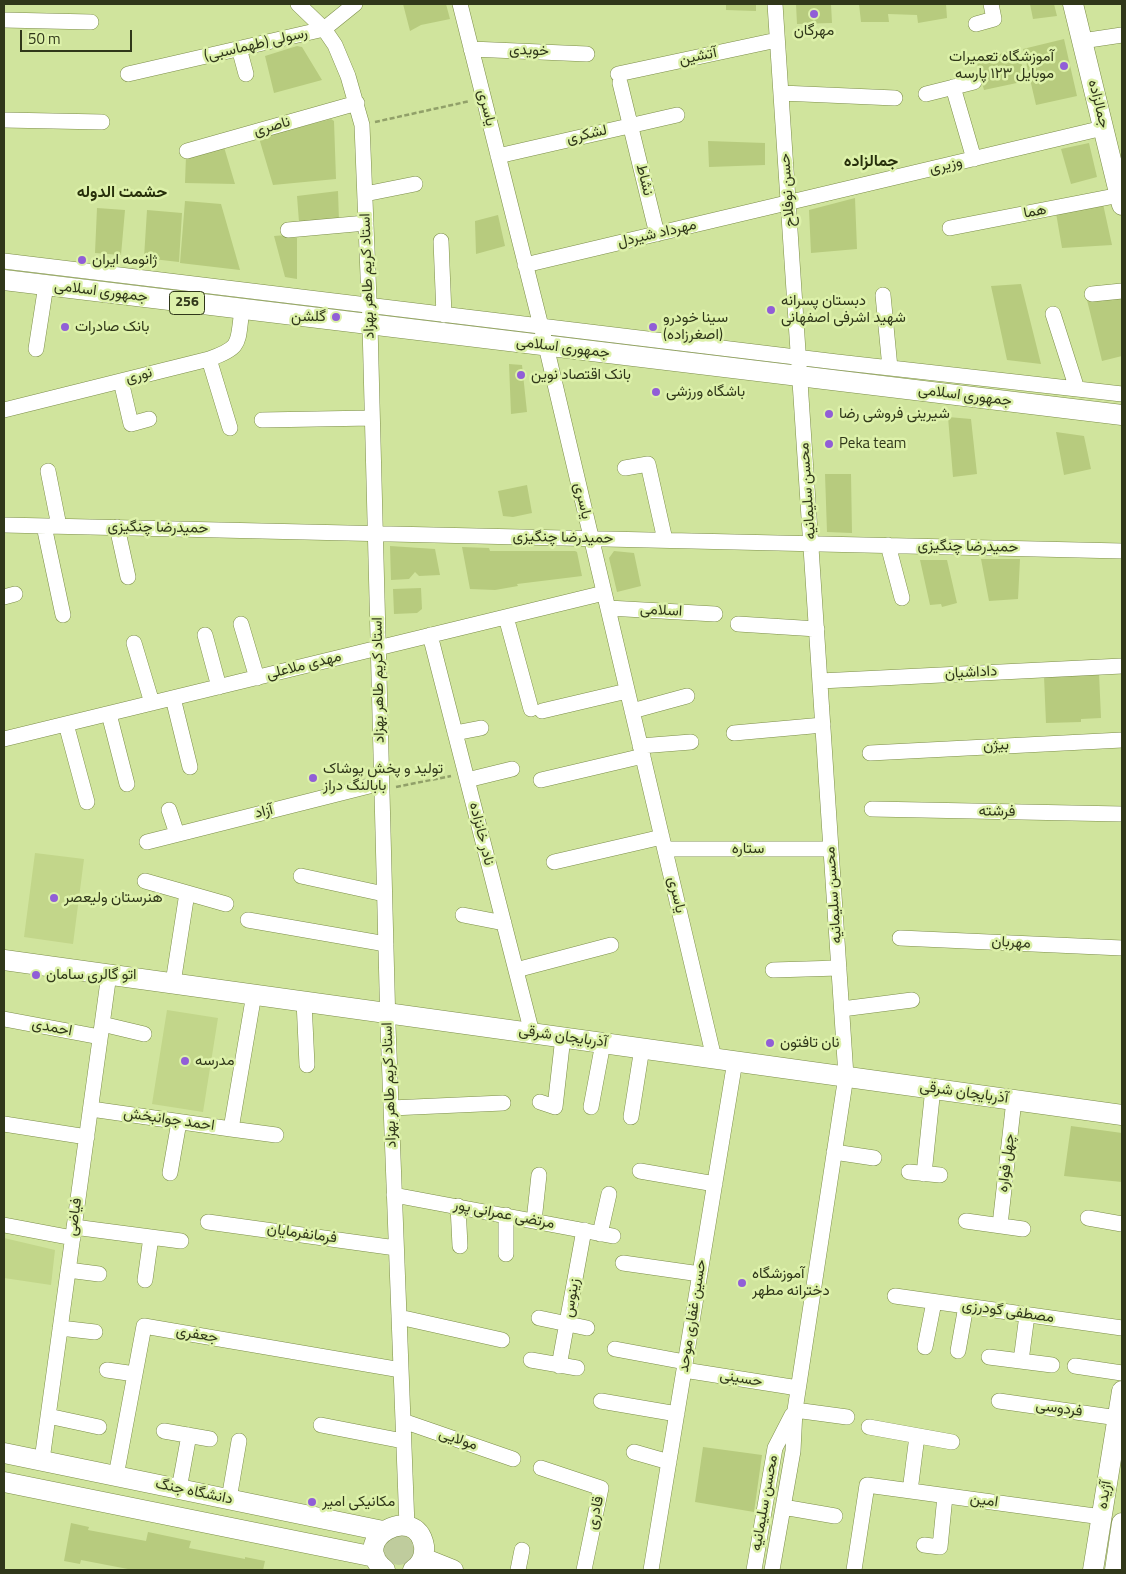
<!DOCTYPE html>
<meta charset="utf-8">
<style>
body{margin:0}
#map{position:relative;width:1126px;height:1574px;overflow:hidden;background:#d0e49d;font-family:"Titillium Web",sans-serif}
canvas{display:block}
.frame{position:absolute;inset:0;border:5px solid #30371a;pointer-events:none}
.scale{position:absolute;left:20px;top:30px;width:112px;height:22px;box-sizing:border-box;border:2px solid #30371a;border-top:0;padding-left:6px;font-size:15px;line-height:18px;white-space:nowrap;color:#30371a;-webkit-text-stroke:4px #ddf1aa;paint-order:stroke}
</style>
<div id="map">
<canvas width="1126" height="1574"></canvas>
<div class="frame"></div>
<div class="scale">50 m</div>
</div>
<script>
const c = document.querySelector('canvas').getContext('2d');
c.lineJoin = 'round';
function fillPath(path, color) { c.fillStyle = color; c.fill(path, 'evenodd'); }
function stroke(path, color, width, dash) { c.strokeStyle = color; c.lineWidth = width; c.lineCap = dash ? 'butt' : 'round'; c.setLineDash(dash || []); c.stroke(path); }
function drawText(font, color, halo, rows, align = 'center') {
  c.font = font + ' "Titillium Web",Vazirmatn,sans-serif'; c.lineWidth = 5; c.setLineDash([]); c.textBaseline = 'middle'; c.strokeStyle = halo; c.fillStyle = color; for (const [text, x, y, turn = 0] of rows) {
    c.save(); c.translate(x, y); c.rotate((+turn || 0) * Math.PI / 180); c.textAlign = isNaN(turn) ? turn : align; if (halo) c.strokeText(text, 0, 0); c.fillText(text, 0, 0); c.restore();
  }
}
fillPath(new Path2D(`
 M35,853L84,859L73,944L24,937Z
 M167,1010L218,1018L203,1112L152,1104Z
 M4,1238L55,1250L51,1285L4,1278Z`), '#c2d68a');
fillPath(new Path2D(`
 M384 1550a15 15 0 1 1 30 0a15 15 0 1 1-30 0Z`), '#bfcc9d');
fillPath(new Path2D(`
 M403,4H446L450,19L421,25L410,31Z
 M726,4H756V11L726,10Z
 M796,4H831L832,23L797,24Z
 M859,4H946L947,18L918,23L917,15L888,14L889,22H861Z
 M1030,4H1054L1057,16L1033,19Z
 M1064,39L1077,96L1036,105L1023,49Z
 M297,46L302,47L322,80L274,93L265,56Z
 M1018,50L1026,81L984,90L976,59Z
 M331,119L334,121L336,179L273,185L259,138Z
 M708,141L765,143V165L709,167Z
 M1089,143L1097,177L1071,184L1061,149Z
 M224,147L235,184L185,183L186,156Z
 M338,191L339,221L299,222L297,196Z
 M855,198L857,249L811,253L809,210Z
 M185,201L221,204L240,270L180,263Z
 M1103,204L1112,245L1062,248L1056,213Z
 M97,208L125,210L121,255L95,253Z
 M147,210L182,213L179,262L144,258Z
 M498,215L505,246L476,254L475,221Z
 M286,235L287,238H297V279L285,277L274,236Z
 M1021,284L1041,364L1007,360L991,286Z
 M1122,298V356L1102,361L1087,300Z
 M509,364L522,365L527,412L511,414Z
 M948,417L971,419L977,474L953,477Z
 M1056,432L1084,436L1091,469L1064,475Z
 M825,474H851L852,533L827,532Z
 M527,485L532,513L513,517L503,516L498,491Z
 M390,546L435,549L440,575L419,576L415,572L409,579L391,580Z
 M462,547L489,548L490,551H575L577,552L582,576L517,584L518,586L495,590L470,589Z
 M614,551L634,553L641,586L617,592L609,558Z
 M981,559H1020L1018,599L989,601Z
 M920,560H947L957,603L942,607L941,604L930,605Z
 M421,588L422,609L417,613L394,614L393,589Z
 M1099,673L1101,718L1081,719V722L1046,723L1044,676Z
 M1071,1126L1122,1133V1182L1064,1176Z
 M703,1447L762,1455L754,1512L695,1502Z
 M71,1523L89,1527L88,1530L146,1541L148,1532L191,1541L189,1548L245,1559V1557L265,1561L263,1570H133L81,1560L80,1564L64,1561Z`), '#b7cb7e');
const minor = new Path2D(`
 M298,4L324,29L335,45L348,76L362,125L370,325L388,1026L407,1526
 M460,4L546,346L714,1058
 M4,20L91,22
 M976,24L994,19L991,4
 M1082,41L1122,35
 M239,48L246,74
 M471,49L587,54
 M128,74L324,29L355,4
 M618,74L777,40
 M620,83L657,234
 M953,87L974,159
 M781,93L895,98
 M926,94L974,82
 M4,120L102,122
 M187,151L357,103
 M498,156L677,115
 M365,194L415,184
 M950,228L1120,195
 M288,230L366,223
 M441,241L444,315
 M4,261L837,362L1122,394
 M525,265L1103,128
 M1092,294L1122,291
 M883,295L890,368
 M1053,314L1077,389
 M36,349L46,285
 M209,359L230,428
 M121,381L131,424L149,419
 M4,410L209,359C243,347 237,343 242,310
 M262,420L372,418
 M625,468L648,464L665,540
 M48,471L59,526
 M4,525L1122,551
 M44,526L63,615
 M117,527L128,577
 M888,545L902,598
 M4,597L15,594
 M608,608L715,614
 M506,617L531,709
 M241,624L257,678
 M738,624L817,629
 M205,635L219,687
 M430,635L532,1033
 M134,643L152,703
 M820,681L1122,666
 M173,698L190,767
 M542,711L627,691
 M632,711L687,696
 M109,714L127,784
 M66,724L87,802
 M455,733L481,728
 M734,733L823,725
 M4,739L604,593
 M640,746L691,742
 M870,753L1122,740
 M467,780L512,769
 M541,780L643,756
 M872,809L1122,814
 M169,810L177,834
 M147,842L381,783
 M665,849H831
 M554,862L662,837
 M301,876L384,894
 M145,881L226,904
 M463,915L504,923
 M248,920L386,944
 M900,938L1122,948
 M516,970L611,945
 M773,970L839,968
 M173,983L187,893
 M304,1001L307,1065
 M842,1009L912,1000
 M4,1019L100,1037
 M102,1024L144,1034
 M540,1102L555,1107L563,1037
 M591,1107L603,1043
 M391,1108L503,1103
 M91,1109L231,1129L254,994
 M631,1117L642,1048
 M4,1124L87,1137
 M231,1129L276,1135
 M834,1152L874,1158
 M640,1171L715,1184
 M909,1172L940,1175
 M170,1173L179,1122
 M924,1174L933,1088
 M394,1195L613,1236
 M458,1206L460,1246
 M506,1215V1254
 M1088,1218L1122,1224
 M534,1221L539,1175
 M966,1221L1023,1229
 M208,1222L396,1248
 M4,1225L73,1238
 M1000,1225L1014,1100
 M74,1227L181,1241
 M600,1234L609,1194
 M623,1263L700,1274
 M68,1270L99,1274
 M145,1280L151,1237
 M895,1296L1122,1328
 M399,1317L502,1340
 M539,1318L587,1328
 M60,1328L95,1332
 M925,1347L934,1302
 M615,1349L685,1362
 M958,1351L966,1306
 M989,1357L1052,1365
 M531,1360L577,1368
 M1021,1361L1027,1315
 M559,1366L584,1230
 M1075,1366L1122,1373
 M107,1370L135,1374
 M684,1370L798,1388
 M601,1401L677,1414
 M999,1401L1118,1418
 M795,1410L847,1417
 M48,1416L99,1427
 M403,1421L513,1459
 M321,1425L403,1441
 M869,1427L952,1442
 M164,1431L210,1439
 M634,1452L669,1462
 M42,1460L109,974
 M541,1468L601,1488L584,1570
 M116,1476L144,1326L401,1370
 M179,1489L189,1435
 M910,1491L917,1436
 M229,1499L239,1441
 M783,1507L835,1516
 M924,1545L940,1547L945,1496
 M518,1570L522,1550
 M651,1570L735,1061
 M754,1570L775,1448L792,1415
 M772,1570L793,1451L795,1410L846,1076L775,4
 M854,1570L867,1485L1102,1517`);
const major = new Path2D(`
 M1073,4L1122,205
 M4,280L1122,415
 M4,960L1122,1115
 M4,1453L383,1531
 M4,1482L375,1557
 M423,1558L453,1570
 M385,1570C346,1540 416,1501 424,1546C425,1556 421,1565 413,1570
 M1093,1570L1122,1391
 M1115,1570L1122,1523`);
stroke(minor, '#7d8e4a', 16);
stroke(major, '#7d8e4a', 21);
stroke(new Path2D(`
 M375,122L470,101
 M396,787L451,776`), '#91a069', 2.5, [5, 2.5]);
stroke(minor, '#fff', 15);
stroke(major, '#fff', 20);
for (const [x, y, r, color] of [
 [814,14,5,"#915ed7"],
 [1064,66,5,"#915ed7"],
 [82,260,5,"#915ed7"],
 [771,310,5,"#915ed7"],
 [336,317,5,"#915ed7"],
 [65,327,5,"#915ed7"],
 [653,327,5,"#915ed7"],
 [521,375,5,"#915ed7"],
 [656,392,5,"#915ed7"],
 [829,414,5,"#915ed7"],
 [829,444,5,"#915ed7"],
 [313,778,5,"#915ed7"],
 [54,898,5,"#915ed7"],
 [36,975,5,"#915ed7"],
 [770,1043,5,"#915ed7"],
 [185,1061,5,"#915ed7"],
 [742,1283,5,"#915ed7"],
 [312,1502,5,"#915ed7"]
]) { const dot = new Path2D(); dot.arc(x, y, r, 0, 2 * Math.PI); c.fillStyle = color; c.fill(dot); stroke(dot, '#ddf1aa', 2); }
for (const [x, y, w] of [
 [187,303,35]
]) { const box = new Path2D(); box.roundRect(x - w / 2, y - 11.5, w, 23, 4); c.fillStyle = '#ddf1aa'; c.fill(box); stroke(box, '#30371a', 1); }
drawText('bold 14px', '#30371a', null, [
 ["256",187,303]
]);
drawText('15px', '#30371a', '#ddf1aa', [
 ["مهرگان",814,31,"center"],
 ["آموزشگاه تعمیرات",1054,57,"right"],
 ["موبایل ۱۲۳ پارسه",1054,74,"right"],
 ["ژانومه ایران",92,260],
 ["دبستان پسرانه",781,301],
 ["شهید اشرفی اصفهانی",781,318],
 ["گلشن",326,317,"right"],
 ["سینا خودرو",663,318],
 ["(اصغرزاده)",663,335],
 ["بانک صادرات",75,327],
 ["بانک اقتصاد نوین",531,375],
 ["باشگاه ورزشی",666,392],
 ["شیرینی فروشی رضا",839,414],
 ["Peka team",839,444],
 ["تولید و پخش پوشاک",323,769],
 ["بابالنگ دراز",323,786],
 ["هنرستان ولیعصر",64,898],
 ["اتو گالری سامان",46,975],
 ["نان تافتون",780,1043],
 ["مدرسه",195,1061],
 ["آموزشگاه",752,1274],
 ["دخترانه مطهر",752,1291],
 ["مکانیکی امیر",322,1502]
], 'left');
drawText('15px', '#30371a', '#ddf1aa', [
 ["رسولی (طهماسبی)",256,45,-13],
 ["خویدی",529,51,2],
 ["آتشین",698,57,-12],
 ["جمالزاده",1098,104,76],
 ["یاسری",486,108,76],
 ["ناصری",272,127,-16],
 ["لشکری",587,135,-13],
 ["وزیری",946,166,-13],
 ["نشاط",644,180,76],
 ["حسن نوفلاح",788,190,-94],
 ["هما",1035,212,-11],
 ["مهرداد شیردل",657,234,-13],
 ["استاد کریم طاهر بهزاد",368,276,-92],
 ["جمهوری اسلامی",101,292,7],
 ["جمهوری اسلامی",563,348,7],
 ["نوری",139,376,-14],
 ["جمهوری اسلامی",965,396,7],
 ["محسن سلیمانیه",808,491,-94],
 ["یاسری",582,501,77],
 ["حمیدرضا چنگیزی",158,528,1],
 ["حمیدرضا چنگیزی",563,538,1],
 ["حمیدرضا چنگیزی",968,547,1],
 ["اسلامی",661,611,3],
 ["مهدی ملاعلی",304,666,-14],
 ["داداشیان",971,673,-3],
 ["استاد کریم طاهر بهزاد",379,680,-91],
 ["بیژن",996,746,-3],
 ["آزاد",264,812,-14],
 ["فرشته",997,812,1],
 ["نادر خانزاده",481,834,76],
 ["ستاره",748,849],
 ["یاسری",676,895,77],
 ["محسن سلیمانیه",834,895,-94],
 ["مهربان",1011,943,3],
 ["احمدی",52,1028,11],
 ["آذربایجان شرقی",563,1037,8],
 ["استاد کریم طاهر بهزاد",390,1085,-92],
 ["آذربایجان شرقی",964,1093,8],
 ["احمد جوانبخش",169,1120,8],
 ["چهل فواره",1007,1163,-83],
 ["مرتضی عمرانی پور",504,1215,11],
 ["فیاضی",75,1217,-82],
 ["فرمانفرمایان",302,1234,8],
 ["زینوس",572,1298,-80],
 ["مصطفی گودرزی",1008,1312,8],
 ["حسین غفاری موحد",693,1316,-81],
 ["جعفری",197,1335,10],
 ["حسینی",741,1379,9],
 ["فردوسی",1059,1409,8],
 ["مولایی",458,1440,19],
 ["دانشگاه جنگ",194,1492,12],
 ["آژیده",1105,1495,-81],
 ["امین",984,1501,8],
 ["محسن سلیمانیه",765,1503,-80],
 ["قادری",596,1513,-78]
]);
drawText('bold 16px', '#272f0b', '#ddf1aa', [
 ["جمالزاده",871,162],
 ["حشمت الدوله",122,193]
]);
</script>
